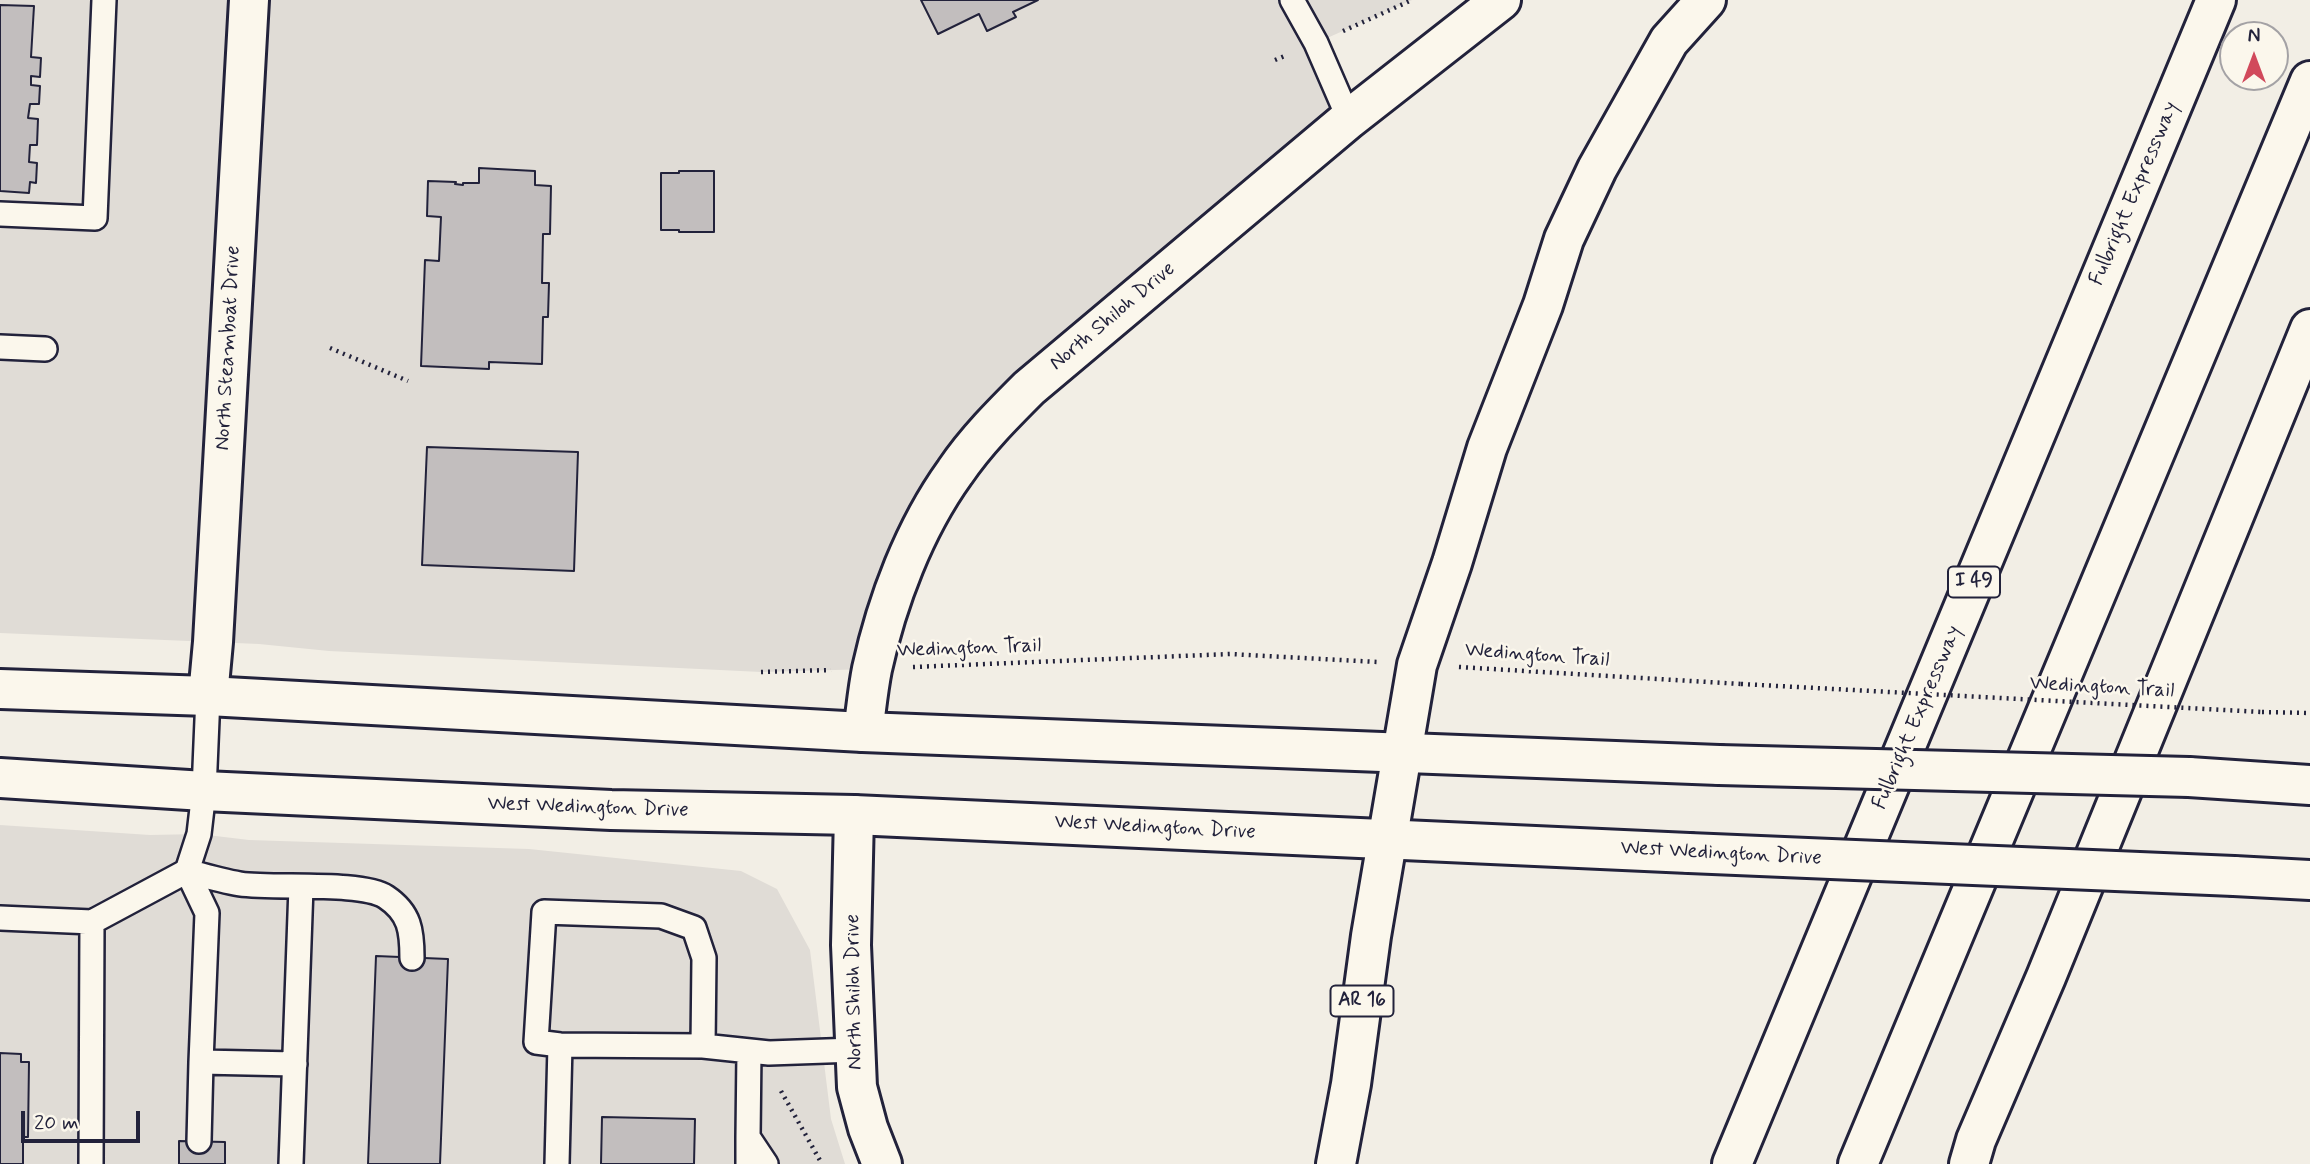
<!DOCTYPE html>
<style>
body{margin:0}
#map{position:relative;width:2310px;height:1164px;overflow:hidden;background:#f2eee5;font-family:Mynerve,sans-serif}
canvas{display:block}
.north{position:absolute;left:2219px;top:21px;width:70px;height:70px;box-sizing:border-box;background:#fbf7ec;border:2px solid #a4a2a5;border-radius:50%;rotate:0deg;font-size:19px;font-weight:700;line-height:28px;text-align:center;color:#22223b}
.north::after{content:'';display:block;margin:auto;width:24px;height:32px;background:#d1495b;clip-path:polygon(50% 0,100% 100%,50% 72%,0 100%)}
.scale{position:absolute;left:21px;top:1111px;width:119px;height:32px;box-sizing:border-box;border:4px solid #22223b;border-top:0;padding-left:9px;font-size:21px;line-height:24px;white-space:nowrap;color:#22223b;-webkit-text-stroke:5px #fbf7ec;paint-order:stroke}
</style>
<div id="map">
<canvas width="2310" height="1164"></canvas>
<div class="north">N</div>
<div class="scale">20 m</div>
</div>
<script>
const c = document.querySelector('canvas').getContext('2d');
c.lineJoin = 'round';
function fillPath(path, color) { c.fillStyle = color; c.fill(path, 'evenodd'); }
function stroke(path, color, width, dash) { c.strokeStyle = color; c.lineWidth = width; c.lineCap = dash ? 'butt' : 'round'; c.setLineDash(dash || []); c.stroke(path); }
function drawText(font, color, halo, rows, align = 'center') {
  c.font = font + ' Mynerve,sans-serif'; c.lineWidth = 5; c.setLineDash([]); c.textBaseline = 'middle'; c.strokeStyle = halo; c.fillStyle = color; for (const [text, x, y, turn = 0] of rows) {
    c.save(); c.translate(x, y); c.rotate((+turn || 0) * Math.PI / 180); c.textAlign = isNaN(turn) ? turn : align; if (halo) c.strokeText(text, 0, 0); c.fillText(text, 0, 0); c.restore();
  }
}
fillPath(new Path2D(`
 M0,0H1412L1316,43L1349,119L993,424L872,669L761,672L329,651L259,644L0,633Z
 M0,825L150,835L199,834L249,840L529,849L741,871L777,889L810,950L831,1119L845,1164H0Z`), '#e0dcd6');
const building = new Path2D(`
 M921,0H1038L1013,12L1016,17L987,31L979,14L938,34Z
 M0,5L34,6L31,57L41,58L40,77L31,76V85L40,86L39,104H30L28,118L38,119L37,145H30L29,162L37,163L36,183L30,182L29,193L0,191Z
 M479,168L535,171V185L551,186L550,234H543L542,283H549L548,317H543L542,364L489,362V369L421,366L425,260L439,261L441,217L427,216L428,181L456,182L455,184L463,185V183H479Z
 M679,171H714V232H679V230H661V173H679Z
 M427,447L578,452L574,571L422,565Z
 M376,956L448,959L440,1164H368Z
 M0,1053L21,1054V1062H29L28,1137H23V1164H0Z
 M602,1117L695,1119L694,1164H601Z
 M179,1141L225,1142V1164H179Z`);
fillPath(building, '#c2bebe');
stroke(building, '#22223b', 2);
const service = new Path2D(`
 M1292,0L1316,43L1349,119
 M0,214L95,218L104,0
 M0,347L45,349
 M187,871L207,913L201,1062L295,1064
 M187,871C205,876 222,881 240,884C274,889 362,881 386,897C410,913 412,931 412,958
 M0,918L92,922L187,871L199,834L204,791L208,696
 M703,1046L560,1045L536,1042L544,912L661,916L694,928L704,958L703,1046L769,1053L855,1050
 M748,1137L749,1051
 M199,1141L201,1062
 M91,1164L92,922
 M291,1164L301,887
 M557,1164L560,1045
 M748,1164V1137L766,1164`);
const minor = new Path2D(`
 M208,696L213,642L249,0
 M863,732C866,711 868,689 872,669C887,601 914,529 955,472C976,441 1003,414 1029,388L1349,119L1501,0`);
const tertiary = new Path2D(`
 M854,815L851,945L857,1087L868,1128L882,1164`);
const secondary = new Path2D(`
 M0,689L208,696L863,732L1719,765
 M2189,777L2310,785
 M0,778L204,791L611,810L854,815L1689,853
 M2234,876L2310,880`);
const motorway = new Path2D(`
 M1336,1164L1351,1084L1371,936L1417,665L1452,563L1487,448L1543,305L1564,239L1597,169L1669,41L1706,0
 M1732,1164L2216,0
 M1858,1164L2310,81
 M1969,1164L1976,1140L2046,977L2310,329`);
stroke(service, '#22223b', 28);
stroke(minor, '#22223b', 44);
stroke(tertiary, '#22223b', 44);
stroke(secondary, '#22223b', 44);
stroke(motorway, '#22223b', 44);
stroke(new Path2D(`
 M1343,31L1412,0
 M1275,60L1287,55
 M330,348L408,381
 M913,667L1230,654L1377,662
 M1459,667L1741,684
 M761,672L831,670
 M2262,712L2310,713
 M781,1091L822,1164`), '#22223b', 4.5, [2, 5]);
stroke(service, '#fbf7ec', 23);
stroke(minor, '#fbf7ec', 38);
stroke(tertiary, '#fbf7ec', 38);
stroke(secondary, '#fbf7ec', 38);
stroke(motorway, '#fbf7ec', 38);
const secondaryBridge = new Path2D(`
 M1719,765L2189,777
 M1689,853L2234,876`);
stroke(secondaryBridge, '#22223b', 44, []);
stroke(new Path2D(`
 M1741,684L2262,712`), '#22223b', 4.5, [2, 5]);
stroke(secondaryBridge, '#fbf7ec', 38);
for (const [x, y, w] of [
 [1974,582,52],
 [1362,1001,63]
]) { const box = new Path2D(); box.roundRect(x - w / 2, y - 15.5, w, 31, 5); c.fillStyle = '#fbf7ec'; c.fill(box); stroke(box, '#22223b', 2); }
drawText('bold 19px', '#22223b', null, [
 ["I 49",1974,582],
 ["AR 16",1362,1001]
]);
drawText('21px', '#22223b', '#fbf7ec', [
 ["Fulbright Expressway",2135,194,-67],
 ["North Shiloh Drive",1113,317,-40],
 ["North Steamboat Drive",229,348,-87],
 ["Wedington Trail",969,649,-2],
 ["Wedington Trail",1537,656,4],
 ["Wedington Trail",2102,688,3],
 ["Fulbright Expressway",1918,718,-67],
 ["West Wedington Drive",588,808,2],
 ["West Wedington Drive",1155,828,3],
 ["West Wedington Drive",1721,854,3],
 ["North Shiloh Drive",855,992,-91]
]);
</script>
